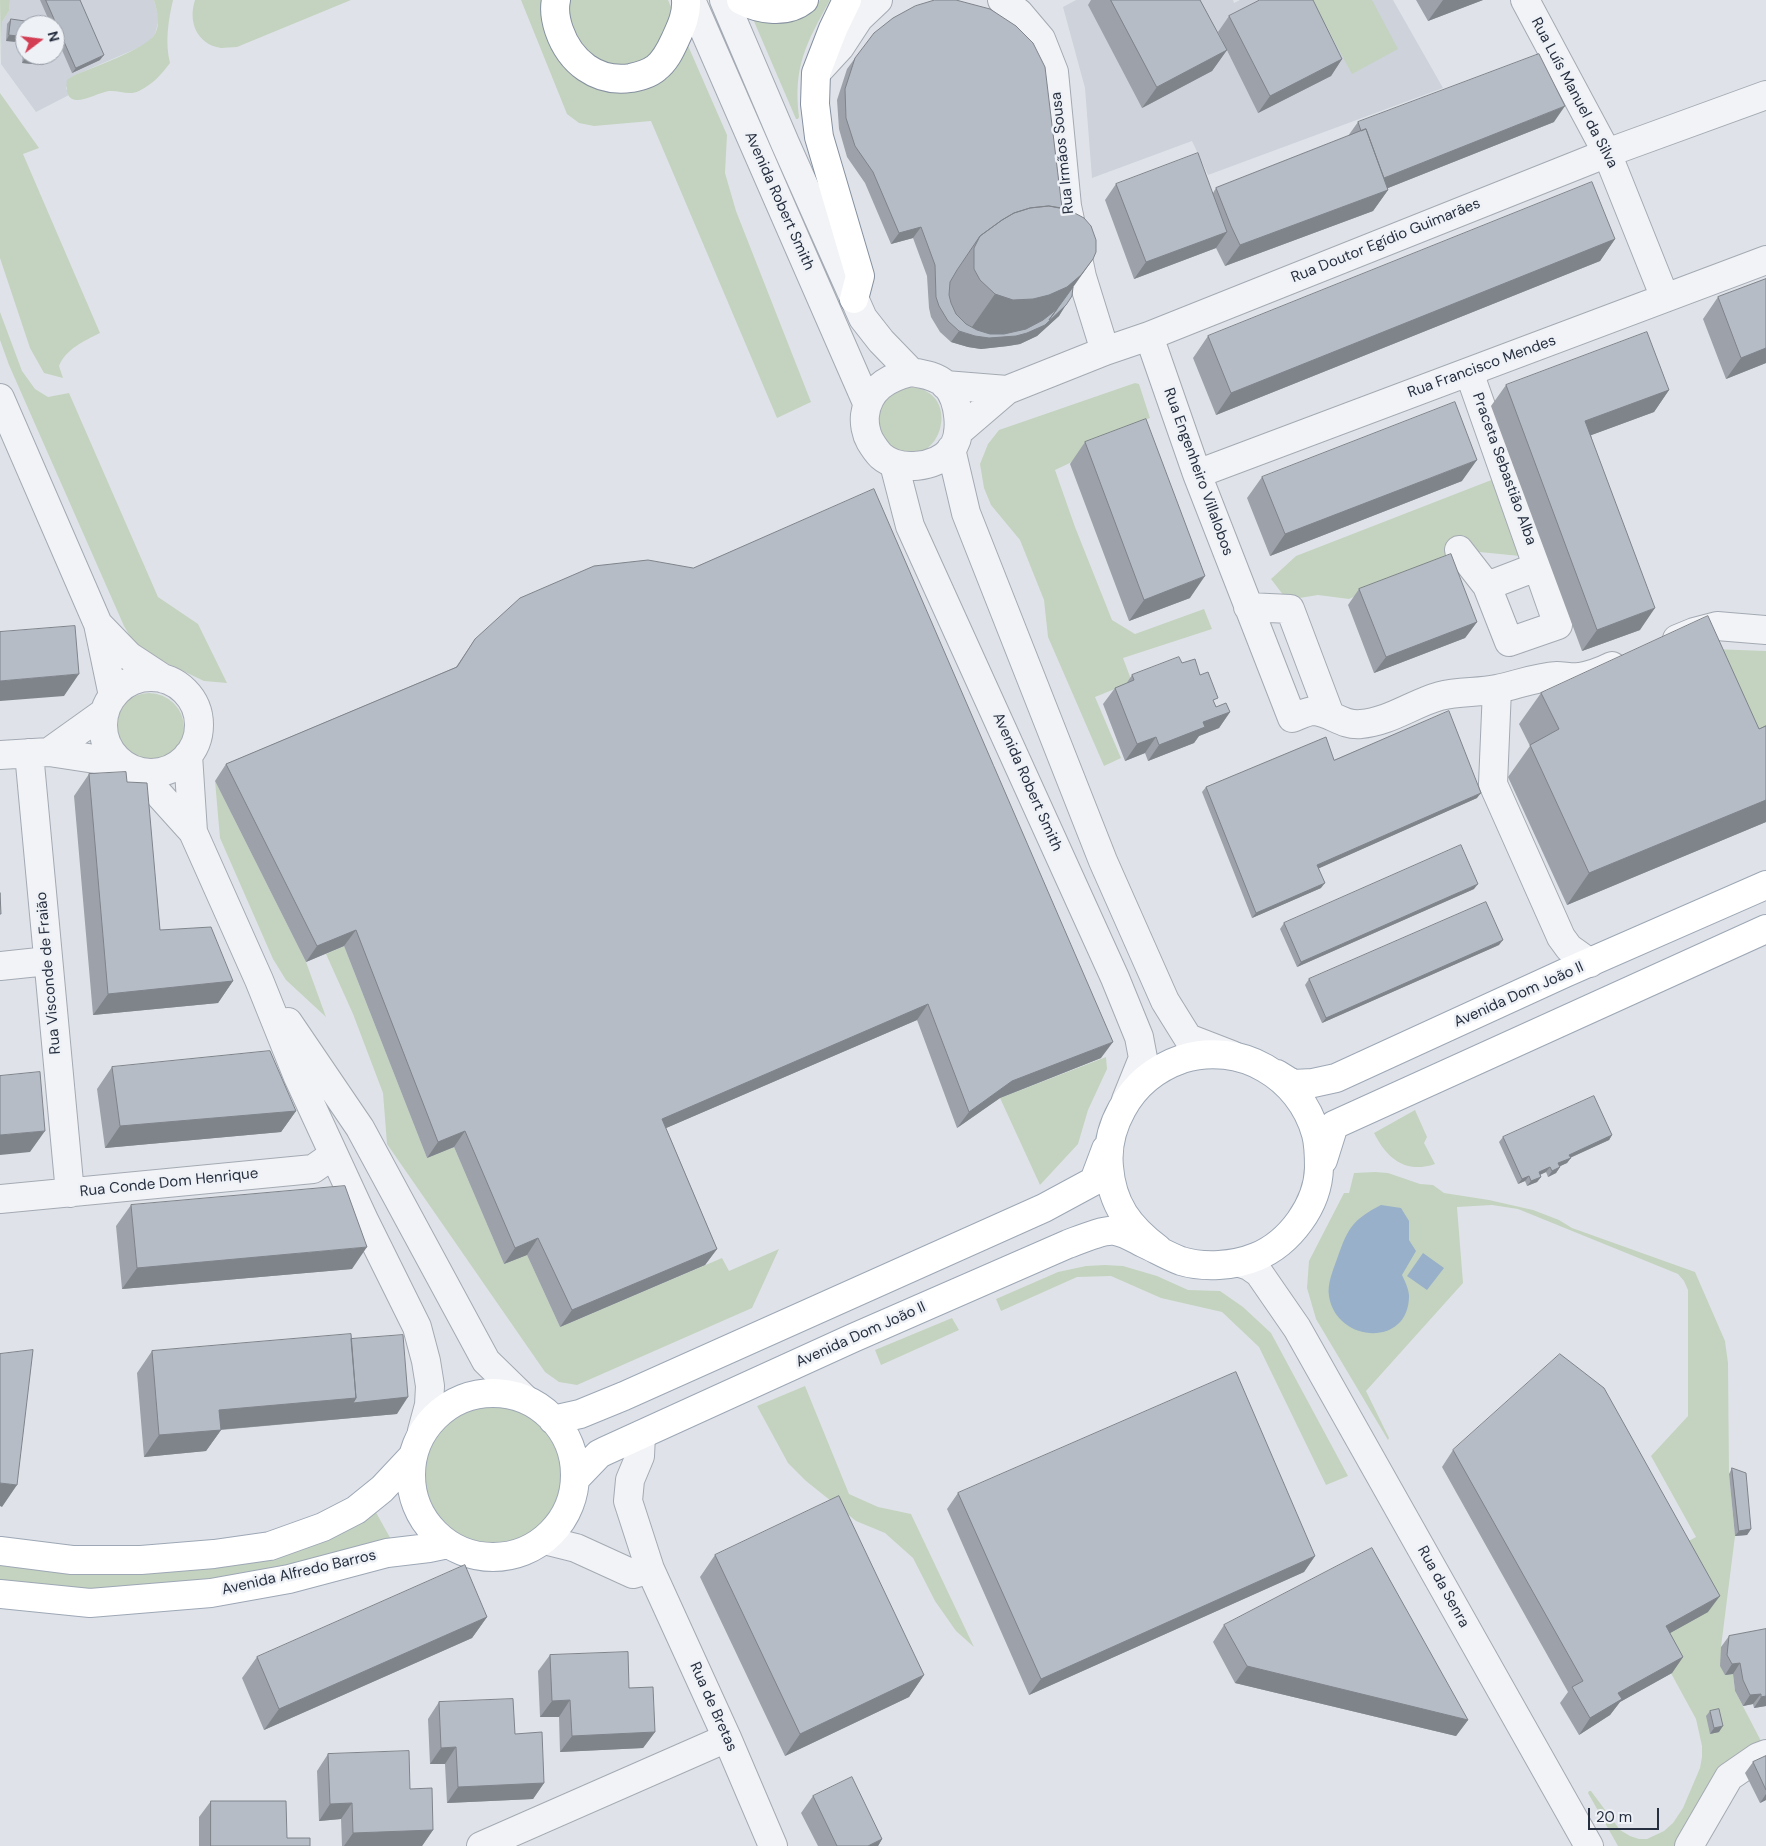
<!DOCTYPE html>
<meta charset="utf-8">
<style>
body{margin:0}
#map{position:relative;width:1766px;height:1846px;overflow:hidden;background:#dfe3e9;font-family:"DM Sans",sans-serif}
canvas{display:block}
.north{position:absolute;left:15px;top:15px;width:50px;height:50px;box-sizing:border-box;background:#eef1f6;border:1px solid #9ea4ad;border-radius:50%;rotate:75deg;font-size:14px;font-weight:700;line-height:20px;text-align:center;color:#273040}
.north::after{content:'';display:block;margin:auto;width:18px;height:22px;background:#d33e54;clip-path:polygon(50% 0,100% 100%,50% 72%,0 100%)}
.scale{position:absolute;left:1588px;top:1808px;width:71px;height:22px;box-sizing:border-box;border:2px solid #273040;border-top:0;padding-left:6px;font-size:15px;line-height:18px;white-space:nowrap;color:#273040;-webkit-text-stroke:4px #eef1f6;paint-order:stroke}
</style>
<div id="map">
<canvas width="1766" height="1846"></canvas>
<div class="north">N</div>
<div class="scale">20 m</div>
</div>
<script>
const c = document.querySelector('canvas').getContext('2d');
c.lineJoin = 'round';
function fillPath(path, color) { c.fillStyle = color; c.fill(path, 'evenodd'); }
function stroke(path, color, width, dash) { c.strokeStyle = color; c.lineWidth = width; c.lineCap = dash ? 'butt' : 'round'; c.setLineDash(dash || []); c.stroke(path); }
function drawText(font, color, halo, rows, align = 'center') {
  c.font = font + ' "DM Sans",sans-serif'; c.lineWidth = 5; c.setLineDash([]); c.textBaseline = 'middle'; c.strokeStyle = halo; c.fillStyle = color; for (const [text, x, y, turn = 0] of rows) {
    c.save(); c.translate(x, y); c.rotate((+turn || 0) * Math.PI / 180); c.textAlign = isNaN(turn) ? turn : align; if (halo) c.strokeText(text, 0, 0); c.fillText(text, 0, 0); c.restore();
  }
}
fillPath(new Path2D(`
 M10,0H154L159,19L155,34L147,44L73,76L66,88L69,95L36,112L1,64L2,22L9,11ZM25,25H55V55H25Z
 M1076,0H1233L1234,3L1240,0H1393L1443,88L1208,175L1192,141L1092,178L1085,88L1063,7Z`), '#cdd2db');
fillPath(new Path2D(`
 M0,0H10L9,11L2,22L1,64Z
 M154,0H173C168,21 165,43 170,63C161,75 153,84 139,91C129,96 119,90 109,91C94,93 63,116 67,80L73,76C90,68 147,49 155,34C161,23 157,11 154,0Z
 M195,0H351L237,47C232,47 226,48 221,48C196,44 188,21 195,0Z
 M521,0H545L591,85L686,41L727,135L725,173L736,211L811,402L777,418L651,121L594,126L579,123L567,114Z
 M566,0H668L674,14L665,45L636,68L594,62L572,38Z
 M820,0H830C806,44 793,66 799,117L798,119H796L753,19L815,5Z
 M1312,0H1372L1398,49L1352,74Z
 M0,93L39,148L23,154L100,333C84,341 66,349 59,366L63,378L44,373L30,348L0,258Z
 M0,312L22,371L35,389L48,397L69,393L158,597L198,624L227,683L204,681L160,660L134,643L124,626L9,365L0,340Z
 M1135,383L1139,384L1150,418L1090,440L1093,452L1055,470L1075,527L1112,620L1135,634L1204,609L1212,629L1123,658L1132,682L1095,697L1121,758L1104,766L1048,637L1044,600L1020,540L991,505L984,488L980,464L988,444L999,430Z
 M906,387C966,386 942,475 894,449C887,446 882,434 877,428C881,400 879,398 906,387Z
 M1494,479L1520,556L1459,550L1349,599L1318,595L1287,600L1271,579L1296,556Z
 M1712,649L1766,651V747Z
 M114 728a35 35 0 1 1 70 0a35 35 0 1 1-70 0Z
 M215,781L306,962L326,1017L286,980L273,959L220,838Z
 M344,946L427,1158L454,1147L504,1264L527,1255L560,1327L722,1258L729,1271L779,1249L752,1308L577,1385L559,1382L545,1372L387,1144L383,1093L353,1014L326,954Z
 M1106,1057L1107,1069L1088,1110L1078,1144L1040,1185L1000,1098Z
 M1415,1110L1427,1137L1424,1143L1435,1164C1406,1174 1387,1159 1374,1133Z
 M1375,1172L1388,1173L1420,1184L1433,1185L1444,1193L1489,1200L1533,1210L1559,1220L1572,1228L1695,1272L1725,1341L1728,1363L1729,1474L1735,1536L1721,1647L1725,1675L1733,1674L1735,1691L1761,1741L1679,1846H1618L1588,1793L1589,1791H1591L1620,1830L1630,1836L1639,1839H1647L1664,1831L1673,1823L1683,1808L1700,1768L1702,1757V1746L1696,1719L1654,1642L1674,1549L1696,1537L1651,1456L1688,1416V1290L1684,1281L1678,1274L1518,1209L1492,1205L1457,1207L1463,1283L1366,1391L1389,1438L1388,1440L1316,1319L1307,1288L1309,1261L1344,1193H1349L1354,1173Z
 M1105,1265L1123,1266L1157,1276L1188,1290L1220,1291L1243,1307L1271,1333L1348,1476L1326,1485L1259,1347L1222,1312L1161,1298L1111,1276L1077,1277L1001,1311L996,1299L1058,1272L1086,1266Z
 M952,1318L959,1330L881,1365L875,1350Z
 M805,1386L849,1494L878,1507L911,1514L974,1647L956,1631L935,1601L913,1558L885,1533L856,1521L806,1481L788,1463L757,1406Z
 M420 1475a73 73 0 1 1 146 0a73 73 0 1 1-146 0Z
 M373,1507L393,1543L259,1575L180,1587L79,1589L0,1581V1565L77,1572L180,1568Z`), '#c4d3bf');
fillPath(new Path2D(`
 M1381,1205L1401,1208L1409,1221V1240L1416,1251L1402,1275C1405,1281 1409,1290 1409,1296C1409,1348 1336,1343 1329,1296C1327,1284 1333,1270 1337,1259C1348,1228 1352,1220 1381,1205Z
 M1423,1253L1444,1268L1427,1290L1407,1276Z`), '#98b0ca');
const minor = new Path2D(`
 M691,0L867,403
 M724,0L785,143L863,318L881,341L911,372
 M1002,0L1019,13L1041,39L1054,72L1067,206L1082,277L1105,351
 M1525,0L1607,153L1665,298
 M817,72L840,47L859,18L878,0
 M1149,336L1197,474L1292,718C1298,716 1307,711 1314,711C1331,712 1342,726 1361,724C1389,722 1414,703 1440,696C1459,691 1478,693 1497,689C1517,685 1536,677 1557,676C1564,676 1572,678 1580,677C1591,675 1602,671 1612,666
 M911,372C923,374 937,376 946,385C959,399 964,434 951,450C936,468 899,472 881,456C877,452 873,446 870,441C866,434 864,423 865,415C868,389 887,378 911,372Z
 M945,385L1007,390
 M0,398L98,624L113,696
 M958,432L1007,390L1105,351L1149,336L1615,150L1766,95
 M951,449L966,513L1103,861L1165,1001L1188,1038L1232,1055
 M894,464L910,526L1115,978L1139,1037L1143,1058L1126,1100
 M1197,474L1766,260
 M1459,550L1487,586L1509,642L1558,625L1469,372
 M1487,586L1539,566
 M1248,607L1290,609L1330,715
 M98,624L129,656L164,679
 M1677,639L1694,632L1717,626L1766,630
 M103 725a48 48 0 1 1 96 0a48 48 0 1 1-96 0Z
 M1497,689L1493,784L1561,937L1569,948L1590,963
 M49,752L105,712
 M29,753L70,1193
 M0,755L49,752L121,763
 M188,755L193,832
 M138,771L193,832L259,980L298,1077L365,1222L417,1327L426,1361L430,1386L429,1405L422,1431
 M0,966L48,961
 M288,1022L360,1128L486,1361L524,1398
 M0,1199L313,1169L333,1155
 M1240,1263L1249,1266L1259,1273L1297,1328L1589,1846
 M641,1435L640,1456L630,1480L628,1501L650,1569L727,1738L773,1846
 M544,1540L576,1548L633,1574L650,1569
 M481,1846L727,1738
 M1689,1846L1729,1777L1758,1757L1766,1754`);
const major = new Path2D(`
 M1277,1074L1293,1084L1313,1083L1336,1078L1565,973L1766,885
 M1323,1160L1334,1125L1766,929
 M411 1475a82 82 0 1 1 164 0a82 82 0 1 1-164 0Z
 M553,1420L580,1414L624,1396L1044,1208L1094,1181L1106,1149
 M575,1479L599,1454L605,1451L853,1338L1068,1244C1079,1240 1104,1229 1115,1231C1124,1232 1135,1239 1143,1243C1156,1249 1168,1256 1181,1261C1204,1268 1234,1266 1256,1257C1290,1243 1318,1205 1319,1168C1319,1157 1319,1145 1316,1134C1300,1076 1240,1041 1182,1059C1156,1068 1135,1085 1122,1109C1112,1127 1107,1147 1109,1167C1112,1205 1129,1227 1158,1249
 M0,1551L72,1560H141L214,1554L270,1546L323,1527L356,1510L382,1489L412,1457
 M0,1594L90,1603L211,1593L289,1579L387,1553L429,1548L448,1544`);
const highway = new Path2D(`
 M556,0C554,9 556,21 559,30C570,62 597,83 631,78C640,76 649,74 656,68C665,61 670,51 675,40C681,27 687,15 686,0
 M741,0C760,10 787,14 804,0
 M847,0L833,29L816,73L815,104L819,137L860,276L854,299`);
stroke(minor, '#a4aab3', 30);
stroke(major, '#9da7b5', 30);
stroke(highway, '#8590a0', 30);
stroke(minor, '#f2f3f7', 28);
stroke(major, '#fff', 28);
stroke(highway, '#fff', 28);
fillPath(new Path2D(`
 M40,0H80L100,60L72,73L55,34V25H51Z
 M1091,0H1200L1227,50L1212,71L1142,108L1088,5Z
 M1416,0H1483L1428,21Z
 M1229,16L1342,59L1331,76L1258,113L1218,32Z
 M11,19L32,25L6,41L7,24Z
 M25,44V55H48L47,60L43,65L22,63L24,46Z
 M855,58L1060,194L1073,287L1059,316L1037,336L1020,344L1008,346L981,349L968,347L951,342L940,332L931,317L929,308L927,276L913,238L891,244L865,183L847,157L839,129L837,100L847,69Z
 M1358,122H1554L1388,188V190L1373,211L1225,266L1216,248L1134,279L1105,200L1116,184L1213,193L1216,188L1348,136Z
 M1615,239L1600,261L1216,415L1193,358L1208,336Z
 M1766,279V363L1726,379L1703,319L1718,297Z
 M1506,385L1669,390L1654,412L1591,435L1640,630L1582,651L1491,406Z
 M1085,442L1190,598L1129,621L1070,464Z
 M1262,477L1462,481L1270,556L1247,498Z
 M1359,589L1477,622L1465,638L1374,673L1348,605Z
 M475,639L1101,1058L1000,1098L957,1128L917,1020L666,1128L717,1249L705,1265L560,1327L527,1255L504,1264L454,1147L427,1158L344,946L306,962L215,781L226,764L456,667Z
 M1182,663L1200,675L1216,707L1230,712L1219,728L1199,736L1194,743L1148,761L1145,753L1125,761L1103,704L1115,688L1126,684L1132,675Z
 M1541,693L1759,729L1766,725V822L1567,905L1508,777L1530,746L1519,724Z
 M1334,760L1477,798L1319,868L1321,888L1252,918L1202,792L1206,787Z
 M89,774L127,782L160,930L233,981L218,1003L93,1015L74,796Z
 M1474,889L1297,967L1280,929L1284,923Z
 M1499,945L1322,1023L1305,985L1309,979Z
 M112,1067L296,1111L281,1132L105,1148L97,1089Z
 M1612,1135L1609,1140L1570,1158L1567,1163L1560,1166V1167L1556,1173L1548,1177L1546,1172L1540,1175L1541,1177L1537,1182L1527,1186L1525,1181L1518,1184L1499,1142L1503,1137Z
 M131,1205L352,1269L122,1289L116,1226Z
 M351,1339L397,1414L221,1430L206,1451L144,1457L137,1373L152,1351Z
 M1453,1450L1708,1612L1670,1633L1683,1657L1672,1673L1620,1702L1610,1715L1579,1735L1560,1703L1568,1692L1442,1467Z
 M1732,1468L1751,1529L1747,1535L1735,1536L1729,1474Z
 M958,1493L1315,1556L1304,1572L1029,1695L947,1509Z
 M715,1555L924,1675L909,1697L785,1756L700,1577Z
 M487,1617L472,1638L264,1730L242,1678L257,1657Z
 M1224,1625L1468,1720L1456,1736L1235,1683L1213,1642Z
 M1766,1629V1706L1754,1708L1753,1704L1743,1706L1735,1691L1733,1674L1725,1675L1720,1666L1721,1647L1729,1636Z
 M550,1655L629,1688L655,1732L643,1748L560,1752L559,1717H540L538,1671Z
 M439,1702L544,1783L533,1799L447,1803L445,1764H430L428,1719Z
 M1710,1711L1719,1732L1710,1734L1706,1716Z
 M328,1754L410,1789L433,1830L422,1846H342L341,1819L319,1821L317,1771Z
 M1766,1756V1800L1760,1803L1745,1773L1753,1762Z
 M813,1796L882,1839L878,1846H818L801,1813Z
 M211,1801L287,1838L310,1846H199V1817Z`), '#9da2aa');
fillPath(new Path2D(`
 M1443,0H1483L1428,21Z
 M9,35L25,37V43L6,41Z
 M1227,50L1212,71L1142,108L1157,87Z
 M104,55L100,60L72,73L76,68Z
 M26,57L47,60L43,65L22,63Z
 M1342,59L1331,76L1258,113L1270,96Z
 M1565,106L1554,122L1368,196L1379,180Z
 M1388,190L1373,211L1225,266L1240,245Z
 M921,227L913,238L891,244L899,233Z
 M1227,232L1216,248L1134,279L1146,262Z
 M1615,239L1600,261L1216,415L1231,393Z
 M1093,259L1062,303L1066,305L1059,316L1037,336L1020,344L1008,346L981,349L968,347L951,342L959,331L967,334L995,294Z
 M1766,348V363L1726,379L1741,358Z
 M1669,390L1654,412L1570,443L1585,421Z
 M1477,460L1462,481L1270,556L1285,534Z
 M1205,576L1190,598L1129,621L1144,600Z
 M1655,608L1640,630L1582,651L1597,630Z
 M1477,622L1465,638L1374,673L1386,657Z
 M79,674L64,696L0,701V681Z
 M1230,712L1219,728L1199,736L1194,743L1148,761L1159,745L1203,722Z
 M1156,737L1145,753L1125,761L1137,744Z
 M1481,793L1477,798L1313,871L1317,865Z
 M1766,800V822L1567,905L1589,873Z
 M1325,883L1321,888L1252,918L1256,913Z
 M1478,884L1474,889L1297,967L1301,962Z
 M356,930L344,946L306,962L317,946Z
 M1503,940L1499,945L1322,1023L1326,1018Z
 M233,981L218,1003L93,1015L108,994Z
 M928,1004L917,1020L650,1135L662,1119Z
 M1113,1042L1101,1058L1000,1098L957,1128L969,1112L1012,1081Z
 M296,1111L281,1132L105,1148L120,1126Z
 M45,1131L30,1152L0,1155V1135Z
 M465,1131L454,1147L427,1158L438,1142Z
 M1612,1135L1609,1140L1565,1160L1569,1155Z
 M1571,1158L1567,1163L1554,1169L1558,1163Z
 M1550,1167L1546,1172L1535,1177L1539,1172Z
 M1560,1167L1556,1173L1548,1177L1552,1171Z
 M1529,1176L1525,1181L1518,1184L1522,1179Z
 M1541,1177L1537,1182L1527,1186L1531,1181Z
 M538,1238L527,1255L504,1264L515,1248Z
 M367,1247L352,1269L122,1289L137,1268Z
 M717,1249L705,1265L560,1327L572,1310Z
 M408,1397L397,1414L204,1431L219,1410L356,1398Z
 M221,1430L206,1451L144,1457L159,1435Z
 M0,1483L17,1485L2,1507L0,1506Z
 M1751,1529L1747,1535L1735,1536L1739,1531Z
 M1315,1556L1304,1572L1029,1695L1041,1679Z
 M1720,1596L1708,1612L1654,1642L1666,1626Z
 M487,1617L472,1638L264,1730L279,1709Z
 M1683,1657L1672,1673L1620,1702L1610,1715L1579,1735L1590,1718L1618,1693Z
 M1740,1663L1733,1674L1725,1675L1732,1664Z
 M1247,1666L1468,1720L1456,1736L1235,1683Z
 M924,1675L909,1697L785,1756L800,1734Z
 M1761,1694L1753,1704L1743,1706L1750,1695Z
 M1766,1696V1706L1754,1708L1761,1697Z
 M570,1700L559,1717H540L552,1701Z
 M1723,1726L1719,1732L1710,1734L1714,1728Z
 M655,1732L643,1748L560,1752L572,1736Z
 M456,1747L445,1764H430L441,1748Z
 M544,1783L533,1799L447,1803L458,1787Z
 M1766,1794V1800L1760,1803Z
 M352,1803L341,1819L319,1821L330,1804Z
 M433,1830L422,1846H344L353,1833Z
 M882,1839L878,1846H868Z`), '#7f848b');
const building = new Path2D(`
 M46,0H80L104,55L76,68Z
 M935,0H956L990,9L1016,26L1033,43L1045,67L1062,208L1049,206L1030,208L1014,213L1002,220L980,236L957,270L950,282L949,295L951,303L956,314L966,324L977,330L990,334H1004L1026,329L1043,320L1057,309L1049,320L1073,287L1072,296L1066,305L1045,325L1027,333L1016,336L989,338L975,336L959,331L948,321L939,306L936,297L935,265L921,227L899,233L873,172L855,146L846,118L845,89L855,58L874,33L893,18L915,6Z
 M1111,0H1200L1227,50L1157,87Z
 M1260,0H1313L1342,59L1270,96L1229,16Z
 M11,19L32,22V25H25V37L9,35Z
 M1539,54L1565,106L1384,178L1366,129L1361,131L1358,122Z
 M26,55H48L47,60L26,57Z
 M1366,129L1388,190L1240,245L1231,226L1216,188Z
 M1198,153L1227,232L1146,262L1116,184Z
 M1592,182L1615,239L1231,393L1208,336Z
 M1049,206L1069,210L1084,218L1091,226L1096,240V252L1093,259L1081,275L1067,287L1049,295L1033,299L1013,300L995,294L980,280L974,269V248L980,236L1002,220L1014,213L1030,208Z
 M1766,279V348L1741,358L1718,297Z
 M1647,332L1669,390L1585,421L1655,608L1597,630L1506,385Z
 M1455,402L1477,460L1285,534L1262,477Z
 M1146,419L1205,576L1144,600L1085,442Z
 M874,489L1113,1042L1012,1081L969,1112L928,1004L662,1119L717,1249L572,1310L538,1238L515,1248L465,1131L438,1142L356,930L317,946L226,764L457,667L475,639L520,598L594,566L648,560L693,568Z
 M1451,554L1477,622L1386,657L1359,589Z
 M1708,616L1759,729L1766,726V800L1589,873L1530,745L1559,729L1541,693Z
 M75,626L79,674L0,681V632Z
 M1179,657L1182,663L1195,659L1200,675L1208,672L1218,698L1213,700L1216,707L1226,703L1230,712L1203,722L1205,727L1159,745L1156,737L1137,744L1115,688L1134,680L1132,675Z
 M1449,711L1481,793L1317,865L1325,883L1256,913L1206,787L1326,737L1334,760Z
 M126,772L127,782L147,783L160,930L211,927L233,981L108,994L89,774Z
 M1461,845L1478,884L1301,962L1284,923Z
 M0,893L1,914H0Z
 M1486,902L1503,940L1326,1018L1309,979Z
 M270,1051L296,1111L120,1126L112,1067Z
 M40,1072L45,1131L0,1135V1076Z
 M1594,1096L1612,1135L1569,1155L1571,1158L1558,1163L1560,1167L1552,1171L1550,1167L1539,1172L1541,1177L1531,1181L1529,1176L1522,1179L1503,1137Z
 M345,1186L367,1247L137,1268L131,1205Z
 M351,1334L356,1398L219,1410L221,1430L159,1435L152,1351Z
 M403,1335L408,1397L353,1403L356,1398L351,1339Z
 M33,1350L17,1485L0,1483V1354Z
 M1560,1354L1604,1388L1720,1596L1666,1626L1683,1657L1618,1693L1622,1699L1590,1718L1572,1687L1583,1681L1453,1450Z
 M1236,1372L1315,1556L1041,1679L958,1493Z
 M1732,1468L1746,1473L1751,1529L1739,1531Z
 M839,1496L924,1675L800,1734L715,1555Z
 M1372,1548L1468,1720L1247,1666L1224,1625Z
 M465,1565L487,1617L279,1709L257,1657Z
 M1766,1629V1696L1761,1697V1694L1750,1695L1743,1680L1740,1663L1732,1664L1727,1655L1729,1636Z
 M628,1652L629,1688L653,1687L655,1732L572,1736L570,1700L552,1701L550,1655Z
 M513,1699L515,1734L542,1732L544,1783L458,1787L456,1747L441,1748L439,1702Z
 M1719,1709L1723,1726L1714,1728L1710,1711Z
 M409,1751L410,1789L432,1788L433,1830L353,1833L352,1803L330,1804L328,1754Z
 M1766,1756V1790L1753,1762Z
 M852,1777L882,1839L868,1846H837L813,1796Z
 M211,1801H286L287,1838H310V1846H211Z`);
fillPath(building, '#b6bcc6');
stroke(building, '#7f848b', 1);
drawText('15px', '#273040', '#eef1f6', [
 ["Rua Luís Manuel da Silva",1574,93,62],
 ["Rua Irmãos Sousa",1063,153,-96],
 ["Avenida Robert Smith",779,201,66],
 ["Rua Doutor Egídio Guimarães",1386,241,-22],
 ["Rua Francisco Mendes",1482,367,-20],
 ["Praceta Sebastião Alba",1504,469,70],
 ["Rua Engenheiro Villalobos",1198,472,70],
 ["Avenida Robert Smith",1027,782,66],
 ["Rua Visconde de Fraião",49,973,-95],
 ["Avenida Dom João II",1519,995,-24],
 ["Rua Conde Dom Henrique",169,1183,-6],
 ["Avenida Dom João II",861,1335,-24],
 ["Avenida Alfredo Barros",299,1573,-13],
 ["Rua da Senra",1443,1587,61],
 ["Rua de Bretas",713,1707,66]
]);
</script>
